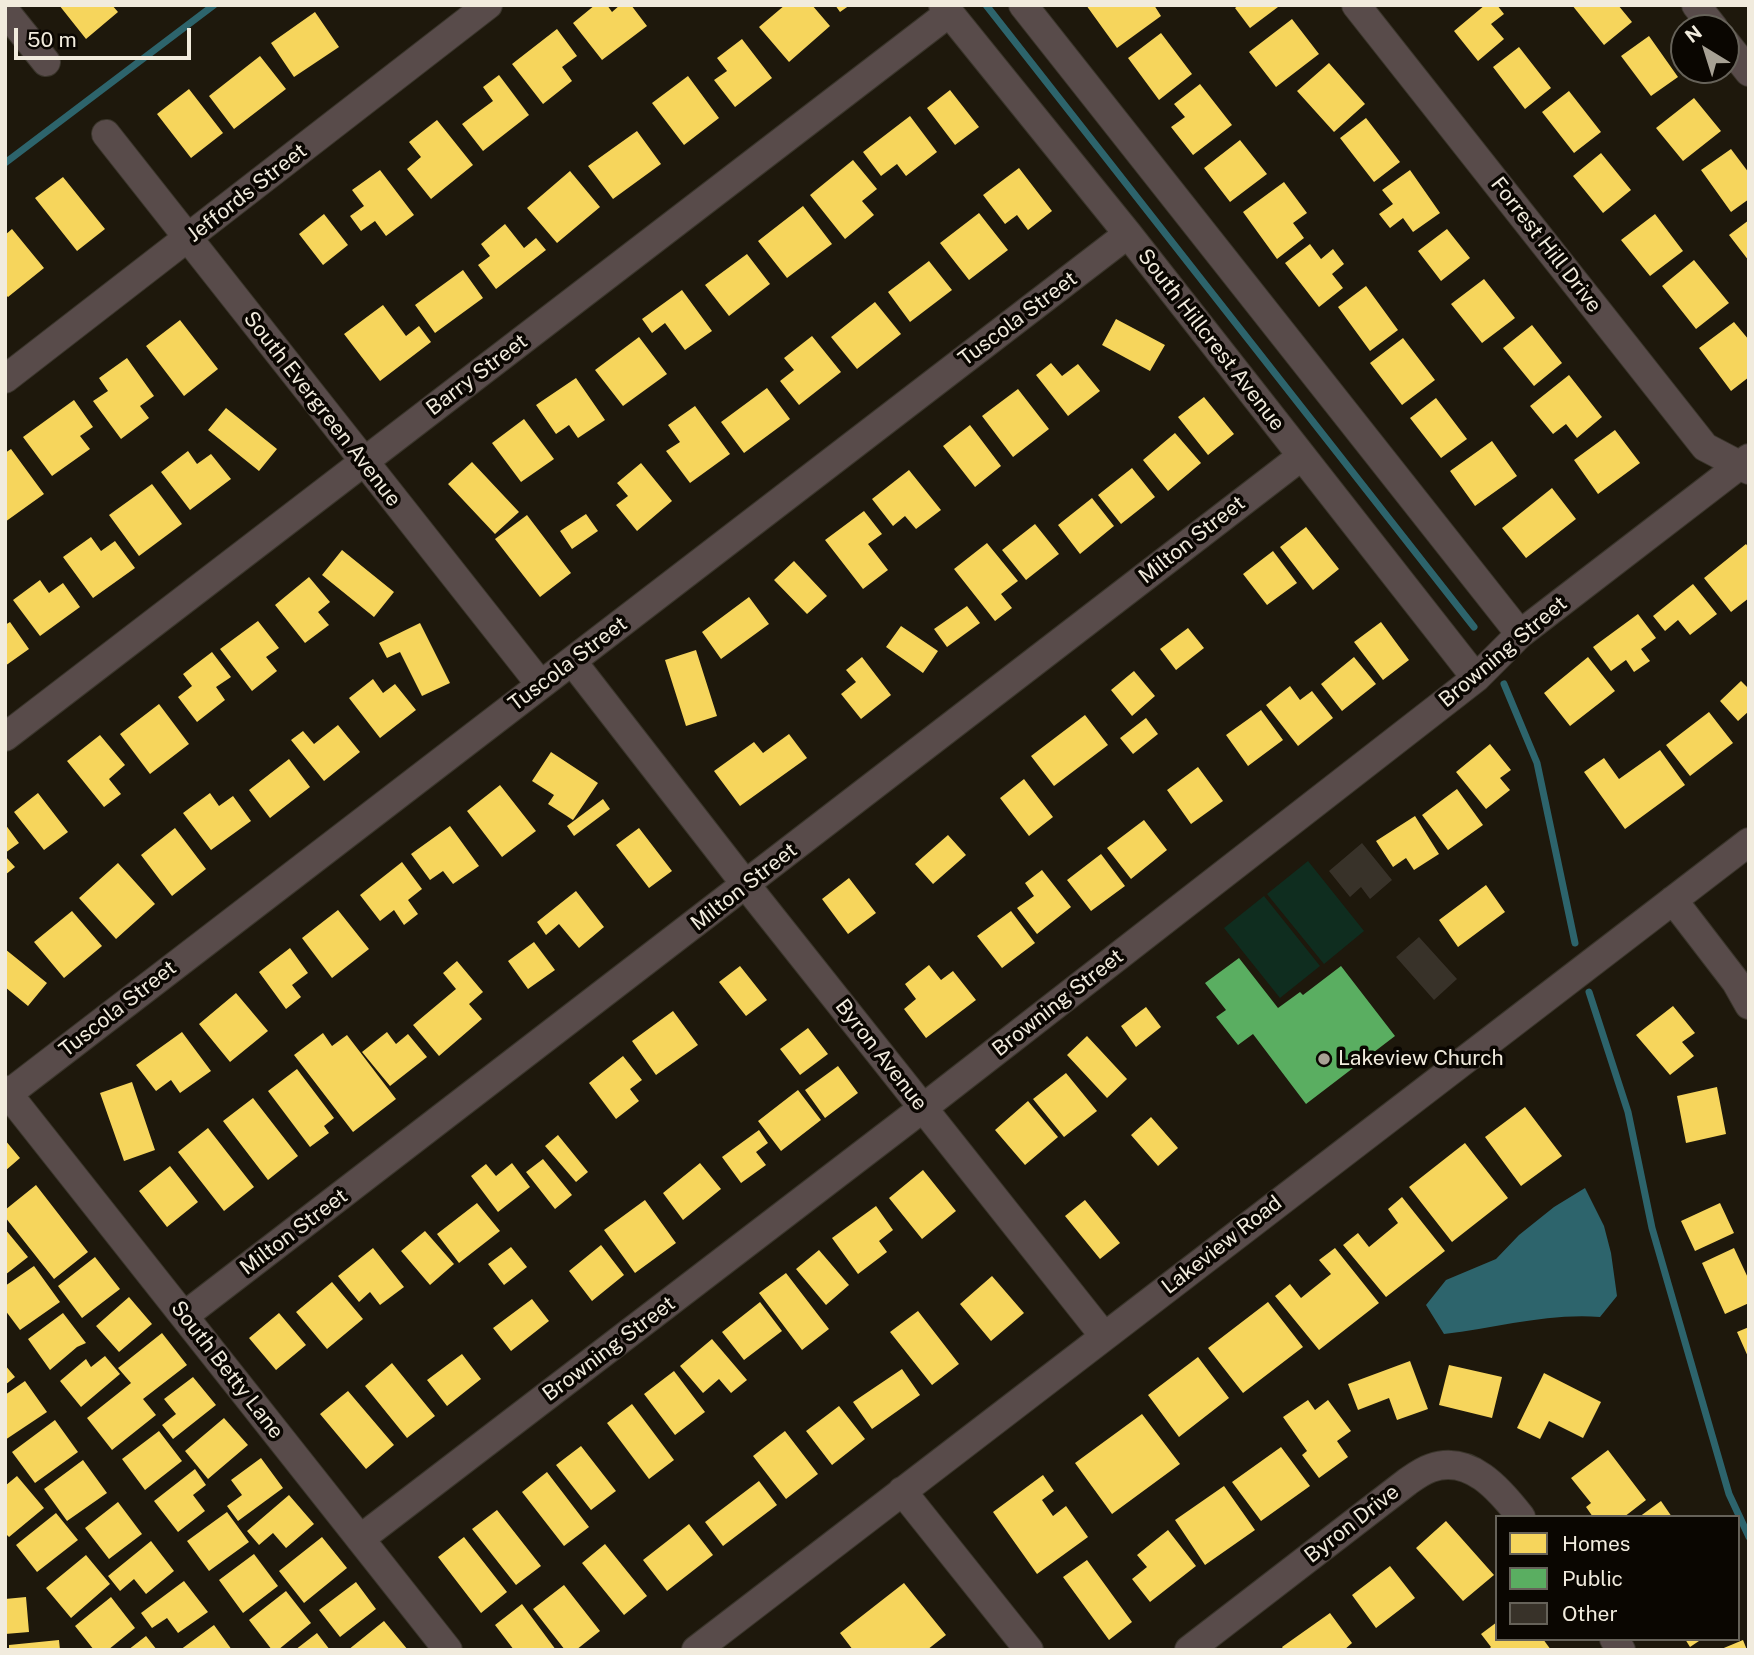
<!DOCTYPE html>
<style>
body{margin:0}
#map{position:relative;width:1754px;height:1655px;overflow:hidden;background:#1e180c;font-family:"Public Sans",sans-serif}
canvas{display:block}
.frame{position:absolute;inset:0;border:7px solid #f1ebdd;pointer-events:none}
.legend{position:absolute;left:1495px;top:1515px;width:245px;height:126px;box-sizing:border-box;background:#0a0601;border:2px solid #666259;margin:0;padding:9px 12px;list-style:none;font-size:21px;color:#f1ebdd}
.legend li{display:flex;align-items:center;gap:14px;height:35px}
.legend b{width:35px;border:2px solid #666259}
.north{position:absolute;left:1670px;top:14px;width:70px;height:70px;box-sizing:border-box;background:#0a0601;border:2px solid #666259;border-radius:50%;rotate:322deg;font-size:19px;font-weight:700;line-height:28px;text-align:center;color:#f1ebdd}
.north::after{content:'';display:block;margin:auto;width:24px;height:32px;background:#a7a194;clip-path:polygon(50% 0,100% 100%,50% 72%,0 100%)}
.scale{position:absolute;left:14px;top:28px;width:177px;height:32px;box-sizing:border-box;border:4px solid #f1ebdd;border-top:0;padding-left:9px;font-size:21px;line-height:24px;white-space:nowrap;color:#f1ebdd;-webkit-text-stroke:5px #0a0601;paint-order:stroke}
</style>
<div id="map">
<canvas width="1754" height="1655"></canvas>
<div class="frame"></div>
<ul class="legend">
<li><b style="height:19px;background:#f6d55c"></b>Homes</li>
<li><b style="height:19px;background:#5aae61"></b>Public</li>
<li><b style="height:19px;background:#383229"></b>Other</li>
</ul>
<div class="north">N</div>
<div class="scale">50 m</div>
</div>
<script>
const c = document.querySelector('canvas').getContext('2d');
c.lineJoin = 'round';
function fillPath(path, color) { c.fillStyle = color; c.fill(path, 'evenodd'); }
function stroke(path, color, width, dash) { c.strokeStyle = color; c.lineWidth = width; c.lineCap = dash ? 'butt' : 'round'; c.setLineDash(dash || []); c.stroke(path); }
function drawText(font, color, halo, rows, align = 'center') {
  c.font = font + ' "Public Sans",sans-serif'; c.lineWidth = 7; c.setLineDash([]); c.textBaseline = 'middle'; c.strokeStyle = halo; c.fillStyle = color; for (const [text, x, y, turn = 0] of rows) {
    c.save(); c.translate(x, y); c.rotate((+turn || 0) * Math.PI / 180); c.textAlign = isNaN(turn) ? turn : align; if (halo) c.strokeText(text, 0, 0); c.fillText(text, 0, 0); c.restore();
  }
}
fillPath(new Path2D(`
 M1308,861L1364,931L1324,964L1267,894Z
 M1264,896L1320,966L1280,998L1224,928Z`), '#0f2d1f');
fillPath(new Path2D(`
 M1585,1188L1604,1226L1611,1253L1617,1296L1600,1317C1547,1313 1497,1328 1444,1334L1426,1305L1446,1280L1496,1259L1519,1235L1554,1207Z`), '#2d646c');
fillPath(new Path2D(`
 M59,5H112L118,12L86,39Z
 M595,5H607L612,12L620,5H631L647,26L602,60L573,23Z
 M785,5H812L830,26L789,62L759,27Z
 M835,5H850L840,12Z
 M1086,5H1154L1161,16L1117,48Z
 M1239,5H1276L1278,7L1250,28L1235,8Z
 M1485,5H1497L1504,14L1491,24L1504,39L1478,61L1454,31Z
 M1572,5H1618L1632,22L1604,45Z
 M315,12L339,47L294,77L271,43Z
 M1292,19L1319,54L1276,87L1249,52Z
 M557,29L577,56L562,67L572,81L543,104L512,64Z
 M1161,33L1192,74L1159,100L1128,58Z
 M1649,36L1678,77L1651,96L1621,56Z
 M742,39L772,78L735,107L714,80L727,71L717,58Z
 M1519,47L1551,88L1525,109L1493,67Z
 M260,56L286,89L234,129L209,96Z
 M1329,63L1365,104L1334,132L1297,91Z
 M499,75L529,115L483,151L462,124L493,101L483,87Z
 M688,76L719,118L684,145L652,103Z
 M1200,84L1232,125L1193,155L1171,127L1185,117L1174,104Z
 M189,89L223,133L191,158L157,114Z
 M950,90L979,127L955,145L927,108Z
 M1569,91L1601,132L1574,153L1542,112Z
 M1694,98L1721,131L1683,161L1656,128Z
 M910,116L937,152L906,176L897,164L881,176L863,152Z
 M1366,118L1400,162L1374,182L1340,138Z
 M437,120L473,165L431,199L407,169L421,157L409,142Z
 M637,131L661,164L613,199L588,166Z
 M1240,140L1267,174L1230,202L1204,168Z
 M1731,149L1749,173V199L1731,212L1701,170Z
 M1601,153L1631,190L1603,213L1573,176Z
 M853,160L877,189L862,201L874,215L845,239L810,195Z
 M1019,168L1052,211L1028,230L1017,215L1005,224L983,195Z
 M380,170L414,215L386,236L375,221L361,231L350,216L364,206L352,190Z
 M1410,170L1440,213L1413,232L1403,218L1390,228L1379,214L1393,204L1382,190Z
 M570,171L600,207L557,243L527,208Z
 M63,177L105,229L77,251L35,198Z
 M1284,182L1307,213L1293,223L1304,238L1277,259L1243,212Z
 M803,206L832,244L787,278L758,241Z
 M979,213L1008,250L969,280L940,243Z
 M324,214L348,245L323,265L299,234Z
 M1655,214L1683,251L1650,276L1621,240Z
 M1749,220V261L1729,235Z
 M505,224L524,248L536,238L546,250L496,289L478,265L490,256L481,244Z
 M12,229L44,268L8,297L5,294V235Z
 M1447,229L1470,258L1441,281L1418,251Z
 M1310,244L1321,259L1333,249L1344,264L1332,274L1343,288L1319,307L1285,263Z
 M747,254L770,284L729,316L705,285Z
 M1694,260L1729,303L1696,329L1662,286Z
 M929,261L952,290L910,322L888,292Z
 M463,270L483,298L435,333L415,305Z
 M1484,279L1515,318L1482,343L1451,304Z
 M1366,286L1398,330L1370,351L1338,307Z
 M682,290L712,331L685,350L665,323L652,333L642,319Z
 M875,302L901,334L857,369L831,337Z
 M383,305L406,336L419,326L431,342L380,381L344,334Z
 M1116,319L1165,345L1150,371L1102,345Z
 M180,320L218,369L184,396L146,346Z
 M1734,322L1749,340V377L1731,391L1699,348Z
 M1532,325L1562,363L1534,386L1503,348Z
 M812,336L841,372L799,405L780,381L794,370L784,358Z
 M639,337L667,374L623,406L595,370Z
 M1403,338L1435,380L1402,405L1370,363Z
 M127,358L154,396L140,406L149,418L121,439L93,401L108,391L99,378Z
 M1051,363L1062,376L1078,364L1100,391L1068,416L1036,375Z
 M1569,375L1602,417L1577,438L1566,424L1553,434L1530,406Z
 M576,378L605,420L578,438L569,425L556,434L536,405Z
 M767,388L790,419L744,453L721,422Z
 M1018,389L1049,429L1013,457L982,416Z
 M1204,397L1234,434L1208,455L1178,417Z
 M1436,398L1467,439L1441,458L1410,418Z
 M74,400L93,427L80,436L90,449L52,476L23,437Z
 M695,406L730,454L690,483L666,451L680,442L668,425Z
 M226,408L277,449L259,471L208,430Z
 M524,419L554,459L521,482L492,443Z
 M970,425L1001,466L975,487L943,446Z
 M1615,430L1640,463L1598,494L1574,460Z
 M1175,433L1201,463L1168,491L1143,460Z
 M1492,441L1517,476L1475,506L1450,471Z
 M11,449L44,494L5,522V453Z
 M188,451L197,464L211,454L231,479L190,510L161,472Z
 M472,462L519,512L495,534L448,484Z
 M641,463L672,501L637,531L616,505L628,496L617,483Z
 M1132,468L1155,497L1121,524L1098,495Z
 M909,470L941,510L916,529L905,516L893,526L872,499Z
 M152,484L182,524L139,556L109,515Z
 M1552,488L1576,519L1526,558L1502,528Z
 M1092,498L1114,526L1080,554L1058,525Z
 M864,511L882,534L868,544L888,570L863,589L825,540Z
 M586,514L598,531L572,549L560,531Z
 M527,515L571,573L540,597L495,539Z
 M1035,524L1059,554L1026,580L1002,550Z
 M1306,527L1339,569L1313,590L1280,547Z
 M91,537L101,551L115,541L135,568L93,598L63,557Z
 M987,543L1018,581L1001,594L1012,608L995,621L954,569Z
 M1746,544L1749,548V598L1731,612L1704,578Z
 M342,550L394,592L374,617L322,575Z
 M1273,551L1297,583L1267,605L1243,574Z
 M794,561L827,596L807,614L774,580Z
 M309,577L330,602L318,612L329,625L305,643L275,605Z
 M40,580L49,593L63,583L80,607L40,636L13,600Z
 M1693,584L1717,614L1690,635L1678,620L1665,631L1653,616Z
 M749,597L769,624L721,659L702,632Z
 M967,606L980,623L947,647L934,629Z
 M1638,614L1656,638L1641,649L1650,661L1634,672L1626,660L1611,671L1593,647Z
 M258,621L279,648L266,657L277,671L252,691L220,649Z
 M10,622L29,649L5,666V625Z
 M1381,622L1409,660L1383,680L1354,642Z
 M420,623L450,683L422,696L400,652L387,658L379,643Z
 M901,626L938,651L923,673L886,647Z
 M1188,628L1204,648L1176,670L1160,649Z
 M696,650L717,716L686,726L665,660Z
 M212,652L231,677L216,687L225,700L197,722L178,697L192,686L183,674Z
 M862,657L891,695L861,719L841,694L856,682L846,670Z
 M1354,657L1376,684L1342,711L1321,684Z
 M1588,657L1615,691L1570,726L1544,693Z
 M1134,671L1155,696L1132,716L1111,690Z
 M373,679L383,693L395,684L416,710L380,738L349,698Z
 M1741,681L1749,689V711L1738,721L1720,701Z
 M1290,686L1300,700L1312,691L1333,718L1298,746L1266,705Z
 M159,704L189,744L150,774L120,734Z
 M1261,710L1283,740L1248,766L1226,735Z
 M1709,712L1733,743L1690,776L1666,745Z
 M1085,715L1108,745L1054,786L1031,756Z
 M1146,718L1158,734L1133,754L1120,738Z
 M338,725L360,752L324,781L291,740L303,731L314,744Z
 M789,734L807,758L740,806L714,771L754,742L763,753Z
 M100,735L125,765L109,779L121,794L104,807L67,761Z
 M1490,744L1511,770L1500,778L1510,790L1486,809L1456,772Z
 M1660,750L1685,785L1625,829L1584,772L1604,758L1619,779Z
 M551,752L598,783L573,820L548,804L554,795L532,781Z
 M289,759L310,787L270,818L249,790Z
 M1198,767L1223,801L1191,824L1167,790Z
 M1024,779L1053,817L1029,836L1000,798Z
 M500,785L536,831L502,857L467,811Z
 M1457,789L1483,825L1448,850L1422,815Z
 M38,793L68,832L44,850L14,812Z
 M210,793L219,806L233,796L251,821L211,850L183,813Z
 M603,799L610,809L574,836L567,826Z
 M1415,816L1439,854L1414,870L1406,858L1393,867L1376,841Z
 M1144,820L1167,850L1131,879L1107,848Z
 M5,824L19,843L5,853Z
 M450,826L479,866L453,884L443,871L430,880L411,854Z
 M175,828L206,869L172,896L141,855Z
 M639,828L672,871L649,888L616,845Z
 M948,835L966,855L933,884L915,864Z
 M1101,854L1125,886L1091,911L1067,880Z
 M5,856L15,867L5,875Z
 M402,862L422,889L408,900L418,914L404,925L394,910L380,921L360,895Z
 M118,863L155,904L116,939L79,898Z
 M1042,870L1071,907L1037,934L1017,908L1034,896L1025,883Z
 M849,878L876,913L848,934L822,899Z
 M1486,885L1505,912L1458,947L1439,920Z
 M576,891L604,927L579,948L559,924L546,935L537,922Z
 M338,910L369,949L332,978L302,938Z
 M72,911L102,946L64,978L34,942Z
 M1011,911L1035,943L1002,968L977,936Z
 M534,942L555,970L528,989L508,961Z
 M290,948L308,973L292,985L301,997L286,1009L259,972Z
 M5,949L47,983L28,1006L5,987Z
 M457,961L483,992L469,1004L482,1019L439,1056L413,1025L456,989L443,973Z
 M929,965L941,980L953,971L976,1000L926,1038L904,1009L916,999L905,984Z
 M740,966L767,1000L746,1016L719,982Z
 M236,993L268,1031L230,1062L199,1024Z
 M1673,1006L1695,1033L1682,1042L1694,1056L1670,1075L1636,1035Z
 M1146,1007L1161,1027L1136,1047L1121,1026Z
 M673,1011L698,1045L656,1075L632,1041Z
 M808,1028L828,1054L800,1075L780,1049Z
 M182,1032L211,1071L180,1093L171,1080L156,1091L136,1065Z
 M387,1032L396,1044L408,1034L427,1057L390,1086L362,1052Z
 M323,1033L332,1046L347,1035L396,1099L353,1132L294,1055Z
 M1087,1036L1127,1079L1107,1098L1067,1055Z
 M623,1056L642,1080L630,1089L639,1101L616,1119L589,1083Z
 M838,1066L858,1093L825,1118L805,1090Z
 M297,1069L334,1118L324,1126L329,1133L310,1147L268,1091Z
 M1066,1073L1097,1111L1064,1137L1033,1099Z
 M132,1082L155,1150L124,1161L100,1093Z
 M1717,1087L1726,1134L1686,1143L1677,1096Z
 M798,1090L821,1120L781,1151L758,1121Z
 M253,1098L298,1156L268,1180L223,1121Z
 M1028,1101L1058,1137L1025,1165L995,1130Z
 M1525,1107L1562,1156L1521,1186L1485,1137Z
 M1151,1117L1178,1148L1158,1166L1131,1135Z
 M208,1128L254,1187L224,1211L178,1152Z
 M759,1130L768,1143L756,1152L766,1165L741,1183L722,1157Z
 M558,1135L588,1172L576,1182L545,1146Z
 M5,1140L20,1158L5,1171Z
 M1465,1143L1508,1198L1452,1242L1409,1187Z
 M543,1159L572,1195L555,1209L526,1172Z
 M512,1163L530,1187L498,1212L471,1176L486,1164L496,1176Z
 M700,1163L721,1189L683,1220L663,1193Z
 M170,1166L198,1202L167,1227L139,1191Z
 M923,1170L956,1211L922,1239L889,1198Z
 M36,1185L88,1252L54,1279L5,1217V1210Z
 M1402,1197L1445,1251L1386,1297L1343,1245L1358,1233L1369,1247L1398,1223L1388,1209Z
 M645,1200L676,1243L635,1273L604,1230Z
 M1085,1200L1120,1243L1100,1259L1065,1216Z
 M477,1203L500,1231L459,1263L437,1234Z
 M1720,1203L1734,1233L1695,1251L1681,1221Z
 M876,1206L893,1230L879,1241L887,1252L858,1274L832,1238Z
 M5,1229L28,1257L5,1275Z
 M425,1231L454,1264L430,1285L401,1251Z
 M601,1245L624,1275L592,1301L569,1271Z
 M511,1247L527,1267L504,1285L488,1264Z
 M373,1248L404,1287L380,1305L370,1292L359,1302L338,1276Z
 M1335,1248L1379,1303L1319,1350L1275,1296L1290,1284L1301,1298L1331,1274L1319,1260Z
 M1734,1248L1749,1280V1303L1725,1314L1702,1263Z
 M819,1250L849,1285L826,1305L796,1269Z
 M95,1257L120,1289L82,1318L58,1286Z
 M34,1266L60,1302L20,1330L5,1310V1286Z
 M786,1273L829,1329L802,1350L759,1293Z
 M992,1276L1024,1313L991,1341L960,1304Z
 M332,1282L363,1319L327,1349L296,1312Z
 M129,1297L152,1324L119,1352L96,1326Z
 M532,1299L549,1321L511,1351L493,1328Z
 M760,1302L782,1331L744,1360L722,1332Z
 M1268,1302L1303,1347L1243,1393L1208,1348Z
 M918,1311L959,1364L932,1385L890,1332Z
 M63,1313L86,1343L77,1347L50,1370L28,1339Z
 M279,1313L306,1345L276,1370L249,1338Z
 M1749,1327V1359L1737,1332Z
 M162,1333L187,1365L143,1399L156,1415L112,1450L87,1418L131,1383L118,1368Z
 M712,1339L747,1380L731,1393L719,1379L703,1393L680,1366Z
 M462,1354L481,1379L447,1406L427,1380Z
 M105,1356L120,1374L81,1407L60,1381L86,1359L91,1367Z
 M1198,1357L1229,1398L1179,1437L1148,1395Z
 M1410,1361L1428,1409L1397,1420L1389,1398L1358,1410L1348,1384Z
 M392,1363L435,1416L407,1438L365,1386Z
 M5,1365L15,1377L5,1385Z
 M1449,1365L1502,1377L1492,1418L1439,1405Z
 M902,1369L920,1395L872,1429L853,1402Z
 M674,1371L705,1412L675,1435L644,1394Z
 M1544,1373L1601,1402L1583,1438L1549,1421L1540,1439L1517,1428Z
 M193,1377L216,1405L173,1439L162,1425L176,1414L164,1399Z
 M25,1381L47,1412L5,1440V1395Z
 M348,1391L394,1445L366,1469L320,1414Z
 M1308,1400L1315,1410L1328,1400L1351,1431L1337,1441L1348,1457L1319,1478L1302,1455L1307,1451L1283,1417Z
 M632,1404L674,1460L649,1479L607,1423Z
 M839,1406L865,1439L832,1465L806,1431Z
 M1142,1414L1180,1464L1112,1514L1075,1463Z
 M224,1418L248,1445L208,1479L185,1451Z
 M55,1420L78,1452L35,1483L12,1452Z
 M159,1431L182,1461L145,1490L122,1459Z
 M785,1431L818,1474L786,1499L753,1456Z
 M581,1446L616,1491L591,1510L556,1465Z
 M1281,1447L1310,1486L1261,1521L1232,1482Z
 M1608,1450L1646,1500L1624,1517H1593L1586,1507L1591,1503L1571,1478Z
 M261,1458L283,1488L238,1521L227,1506L242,1495L231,1480Z
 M83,1460L107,1493L67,1521L44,1489Z
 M195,1469L206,1485L193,1495L205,1511L178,1532L154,1501Z
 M547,1472L589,1527L564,1546L522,1492Z
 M1043,1475L1054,1491L1042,1500L1053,1516L1066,1506L1088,1537L1037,1574L993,1512Z
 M17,1476L44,1508L9,1537L5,1533V1486Z
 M759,1481L777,1505L723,1546L705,1522Z
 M1224,1486L1255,1530L1205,1565L1175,1520Z
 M289,1495L314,1524L286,1548L273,1533L259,1545L247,1531Z
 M1661,1501L1672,1517H1639Z
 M118,1502L142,1534L109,1559L85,1528Z
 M497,1510L541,1566L516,1585L472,1529Z
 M227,1512L249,1542L209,1571L187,1541Z
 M56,1513L78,1540L37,1572L16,1545Z
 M1446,1521L1494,1575L1463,1601L1416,1548Z
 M689,1524L713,1555L667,1591L643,1560Z
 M1168,1530L1196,1566L1150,1602L1132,1579L1147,1567L1137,1555Z
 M322,1537L347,1568L304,1603L279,1571Z
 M464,1537L507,1592L481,1613L438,1557Z
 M151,1541L174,1571L146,1594L134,1579L120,1591L108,1576Z
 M605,1544L647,1596L624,1615L582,1563Z
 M254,1554L278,1586L243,1613L219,1580Z
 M86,1555L110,1584L71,1618L46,1588Z
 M1087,1560L1132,1622L1109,1640L1063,1577Z
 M1390,1566L1415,1598L1376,1628L1352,1595Z
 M184,1581L208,1612L178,1633L167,1618L152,1628L141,1613Z
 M356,1582L376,1609L340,1637L319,1610Z
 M904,1583L946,1635L927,1650H853L840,1633Z
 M564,1585L600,1631L576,1650H565L533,1609Z
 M286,1591L311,1623L278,1650H272L249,1620Z
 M26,1597L29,1632L5,1634V1599Z
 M111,1597L135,1628L108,1650H94L75,1626Z
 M522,1604L556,1650H514L495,1625Z
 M1330,1613L1352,1643L1344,1650H1284L1282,1647Z
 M384,1621L408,1650H348Z
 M1497,1622V1639H1543L1551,1650H1488L1491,1647L1481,1634Z
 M214,1625L232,1650H180Z
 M317,1633L330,1650H295Z
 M146,1636L157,1650H128Z
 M1685,1639H1702L1690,1647Z
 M59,1640L60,1650H9V1645Z
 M1743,1640L1747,1650H1719Z`), '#f6d55c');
fillPath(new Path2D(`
 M1239,958L1278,1008L1300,992L1303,995L1341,966L1395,1036L1306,1104L1253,1034L1238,1045L1216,1017L1226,1010L1205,983Z`), '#5aae61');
stroke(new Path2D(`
 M986,5L1474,627
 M5,163L214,5
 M1504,684L1537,763L1575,943
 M1589,992L1628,1112L1652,1228L1729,1494L1749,1537`), '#2d646c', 7);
fillPath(new Path2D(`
 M1362,843L1392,880L1370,899L1361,887L1350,897L1329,871Z
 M1419,937L1457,979L1434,1000L1396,957Z`), '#383229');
const minor = new Path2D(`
 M943,5L1128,234L1476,678
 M1023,5L1520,634
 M1356,5L1705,447L1749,470
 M1696,5L1714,28
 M5,11L46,62
 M1726,43L1749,72
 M106,134L540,684
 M5,379L488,5
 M572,661L746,885L1104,1336
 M5,737L949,13
 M1673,900L1736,982L1749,1005
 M5,1090L448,1650
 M8,1094L1128,234
 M184,1316L1302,456
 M902,1491L1029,1650
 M360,1539L923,1108L1476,678L1520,634L1749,458
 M1614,1639L1621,1650
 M696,1650L1749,842
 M1189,1650L1407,1482C1414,1477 1422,1471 1431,1468C1470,1454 1500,1490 1521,1517`);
stroke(minor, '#3a352b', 30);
stroke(minor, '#584b4a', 28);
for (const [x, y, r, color] of [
 [1324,1059,7,"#a7a194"]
]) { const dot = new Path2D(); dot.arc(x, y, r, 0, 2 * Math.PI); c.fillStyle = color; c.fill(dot); stroke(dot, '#0a0601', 2.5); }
drawText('21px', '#f1ebdd', '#0a0601', [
 ["Jeffords Street",247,193,-38],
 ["Forrest Hill Drive",1546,245,52],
 ["Tuscola Street",1018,319,-37],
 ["South Hillcrest Avenue",1211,340,52],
 ["Barry Street",477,375,-37],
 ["South Evergreen Avenue",322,409,52],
 ["Milton Street",1192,540,-38],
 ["Browning Street",1503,652,-40],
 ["Tuscola Street",568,664,-37],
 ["Milton Street",744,887,-38],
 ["Browning Street",1058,1003,-38],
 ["Tuscola Street",118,1009,-38],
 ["Byron Avenue",881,1055,52],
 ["Milton Street",294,1232,-37],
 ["Lakeview Road",1222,1245,-38],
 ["Browning Street",609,1349,-37],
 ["South Betty Lane",227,1370,52],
 ["Byron Drive",1352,1524,-38]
]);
drawText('21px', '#f1ebdd', '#0a0601', [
 ["Lakeview Church",1338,1059]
], 'left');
</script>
